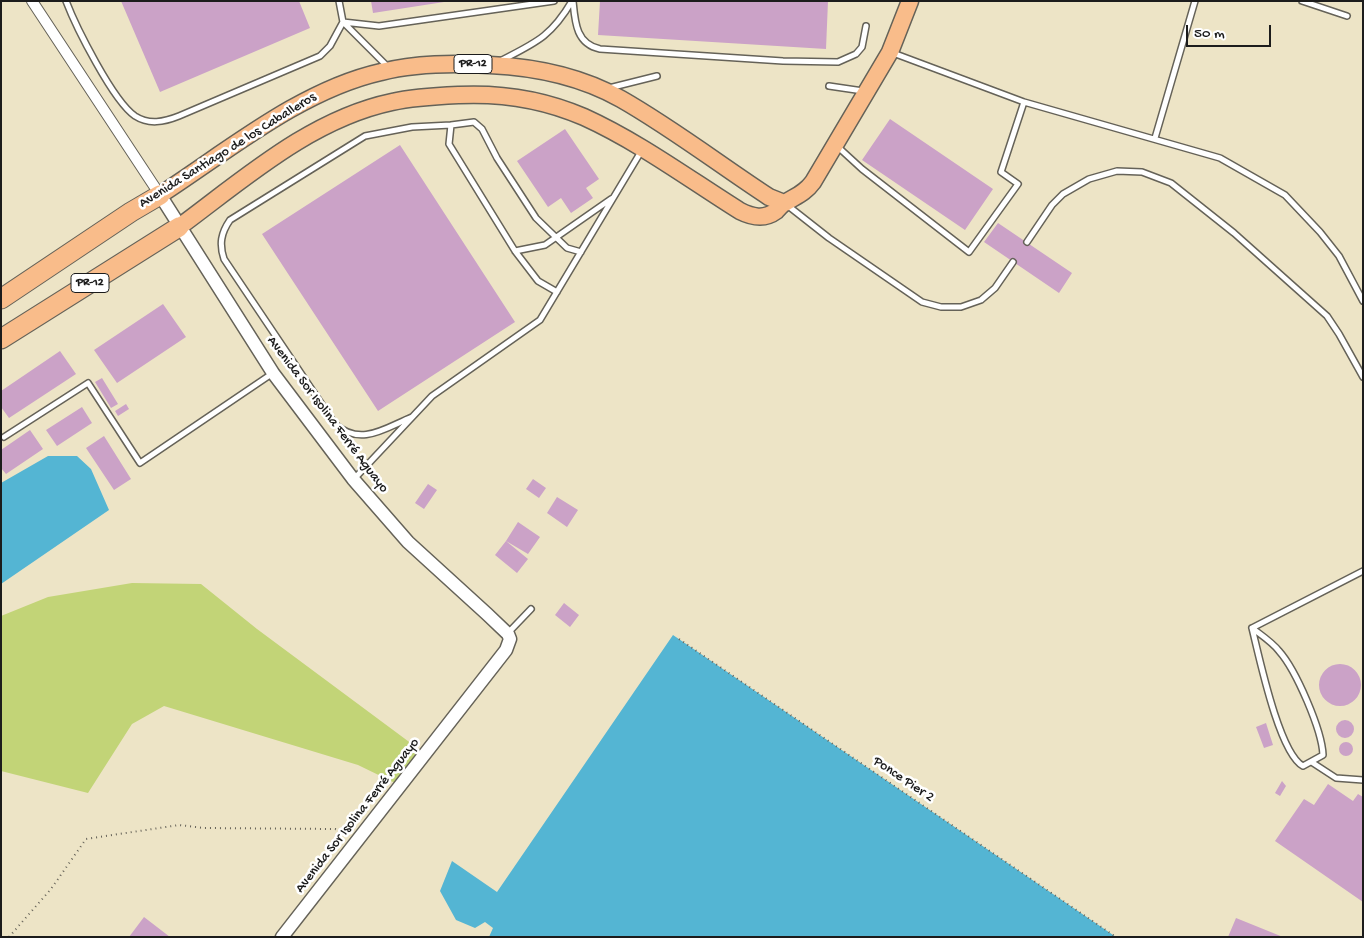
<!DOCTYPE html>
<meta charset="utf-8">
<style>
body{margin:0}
#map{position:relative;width:1364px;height:938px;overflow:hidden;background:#ede4c6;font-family:"Gochi Hand",sans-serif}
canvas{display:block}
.frame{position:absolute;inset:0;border:2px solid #1c1c1c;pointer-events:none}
.scale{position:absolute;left:1186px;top:25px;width:85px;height:22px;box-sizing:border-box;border:2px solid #1c1c1c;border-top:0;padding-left:6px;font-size:15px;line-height:18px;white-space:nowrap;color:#1c1c1c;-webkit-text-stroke:4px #fff;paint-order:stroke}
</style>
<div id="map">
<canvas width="1364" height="938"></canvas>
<div class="frame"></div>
<div class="scale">50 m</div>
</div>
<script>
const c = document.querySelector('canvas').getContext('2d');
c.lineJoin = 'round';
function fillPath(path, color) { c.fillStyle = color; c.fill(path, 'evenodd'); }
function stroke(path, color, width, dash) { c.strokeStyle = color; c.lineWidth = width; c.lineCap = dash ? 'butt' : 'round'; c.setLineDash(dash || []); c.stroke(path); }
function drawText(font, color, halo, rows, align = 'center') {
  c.font = font + ' "Gochi Hand",sans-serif'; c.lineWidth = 5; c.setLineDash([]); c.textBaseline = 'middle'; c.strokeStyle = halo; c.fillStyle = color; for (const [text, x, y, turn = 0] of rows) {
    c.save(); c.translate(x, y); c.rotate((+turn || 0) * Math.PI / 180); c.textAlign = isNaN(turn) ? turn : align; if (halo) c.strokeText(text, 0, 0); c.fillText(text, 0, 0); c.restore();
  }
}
fillPath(new Path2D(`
 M132,583L201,584L257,629L420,750L395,783L358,765L164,706L132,724L88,793L1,771V616L48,597Z`), '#c2d477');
fillPath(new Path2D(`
 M48,456H77L91,469L109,510L1,584V483Z
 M673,635L1116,937H489L493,928L485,922L475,928L456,920L440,891L452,861L497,892Z`), '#54b5d3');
fillPath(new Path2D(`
 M121,1H299L310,28L160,92Z
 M371,1H444V2L373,13Z
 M600,1H828L826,49L598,35Z
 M890,119L993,189L965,230L862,160Z
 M565,129L599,179L586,188L593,198L571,213L561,198L548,207L517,161Z
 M400,145L515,322L378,411L262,234Z
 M998,223L1072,273L1059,293L984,242Z
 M163,304L186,337L117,383L94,350Z
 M60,351L76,374L9,418L1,407V391Z
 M102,378L118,404L111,408L95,382Z
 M126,404L129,409L118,416L115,411Z
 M82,407L92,423L57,446L46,430Z
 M30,430L43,449L6,474L1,468V450Z
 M104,436L131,479L114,490L86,448Z
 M533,479L546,488L539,498L526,489Z
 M428,484L437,490L424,509L415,503Z
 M557,497L578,510L567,527L547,513Z
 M518,522L540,537L528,554L506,541Z
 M506,541L528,559L517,573L495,555Z
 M564,603L579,615L570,627L555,615Z
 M1319 685a21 21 0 1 1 42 0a21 21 0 1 1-42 0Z
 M1336 729a9 9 0 1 1 18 0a9 9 0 1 1-18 0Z
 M1266,723L1273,745L1264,748L1256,727Z
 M1339 749a7 7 0 1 1 14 0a7 7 0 1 1-14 0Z
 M1282,781L1286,786L1280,796L1275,793Z
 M1328,784L1353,801L1358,794L1363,797V902L1275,841L1304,799L1314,805Z
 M144,917L170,937H129Z
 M1236,918L1283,937H1228Z`), '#cba2c7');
const service = new Path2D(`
 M66,1C76,27 113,101 135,116C149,125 164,122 179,116L320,56L330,46L343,22L379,26L554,1
 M339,1L343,22L387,66
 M573,1C575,22 576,44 600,49L783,61L838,62L856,54L862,47L866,26
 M1302,1L1347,16
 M893,53L1024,102L1220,158L1285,195L1320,232L1339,256L1363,301
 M500,61C535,43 551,37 572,1
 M829,86L863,91
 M609,88L657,76
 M451,125L474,122L482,129L497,158L536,218L567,248L581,252
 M1155,138L1195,1
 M838,147L862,169L969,252L1018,184L1001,172L1024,102
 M787,205L829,238L922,302L941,307H961L981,300L995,288L1013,262
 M1027,242L1052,205L1063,194L1089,179L1117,171L1142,172L1171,183L1234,233L1327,316L1339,334L1363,377
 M515,251L545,245L611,199
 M412,417C385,428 361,447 335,424L224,259C219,244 221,233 230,220L365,136L412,127L451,125L449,144L515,251L538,281L557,292
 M4,437L88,383L140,463L273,373
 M354,479L432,396L540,320L642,150
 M1252,628C1261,635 1272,642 1279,651C1296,670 1322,730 1323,755L1303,766C1279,753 1259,656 1252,628Z
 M1252,628L1363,571
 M508,633L531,609
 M1313,763L1336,778L1363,780`);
const minor = new Path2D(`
 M32,1L160,195`);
const tertiary = new Path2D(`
 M160,195L273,373L353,479L408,542L487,614L508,634L510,639L506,650L282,937`);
const primary = new Path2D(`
 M160,195C228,151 301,90 381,72C416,63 453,63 490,65C534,67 582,77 621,99C672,128 720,165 769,197L784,203
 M179,227C244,179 311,119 392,102C414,97 437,96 459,95C502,93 545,100 584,117C639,142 689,179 740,211C752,217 764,220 776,211C779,208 782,204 785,203C796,196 805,193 813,182L890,52L910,1`);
const motorway = new Path2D(`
 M1,299L131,212L160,195
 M1,339L179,227`);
stroke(service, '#656258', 8);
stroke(minor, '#656258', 12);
stroke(tertiary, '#656258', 15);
stroke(primary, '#656258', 19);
stroke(motorway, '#656258', 21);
stroke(new Path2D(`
 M679,639L1116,937
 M9,937L51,889L86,839L179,825L204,828L335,829L347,833`), '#656258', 2, [1, 4]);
stroke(service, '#fff', 5);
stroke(minor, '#fff', 10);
stroke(tertiary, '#fff', 12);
stroke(primary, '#f9bc8a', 16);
stroke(motorway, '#f9bc8a', 19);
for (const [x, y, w] of [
 [473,64,38],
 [90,283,38]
]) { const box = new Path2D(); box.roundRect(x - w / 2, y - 9.5, w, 19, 4); c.fillStyle = '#fff'; c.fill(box); stroke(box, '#1c1c1c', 1); }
drawText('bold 12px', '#1c1c1c', null, [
 ["PR-12",473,64],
 ["PR-12",90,283]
]);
drawText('14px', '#1c1c1c', '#fff', [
 ["Avenida Santiago de los Caballeros",228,151,-32],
 ["Avenida Sor Isolina Ferré Aguayo",327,415,53],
 ["Ponce Pier 2",903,780,34],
 ["Avenida Sor Isolina Ferré Aguayo",358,816,-52]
]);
</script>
